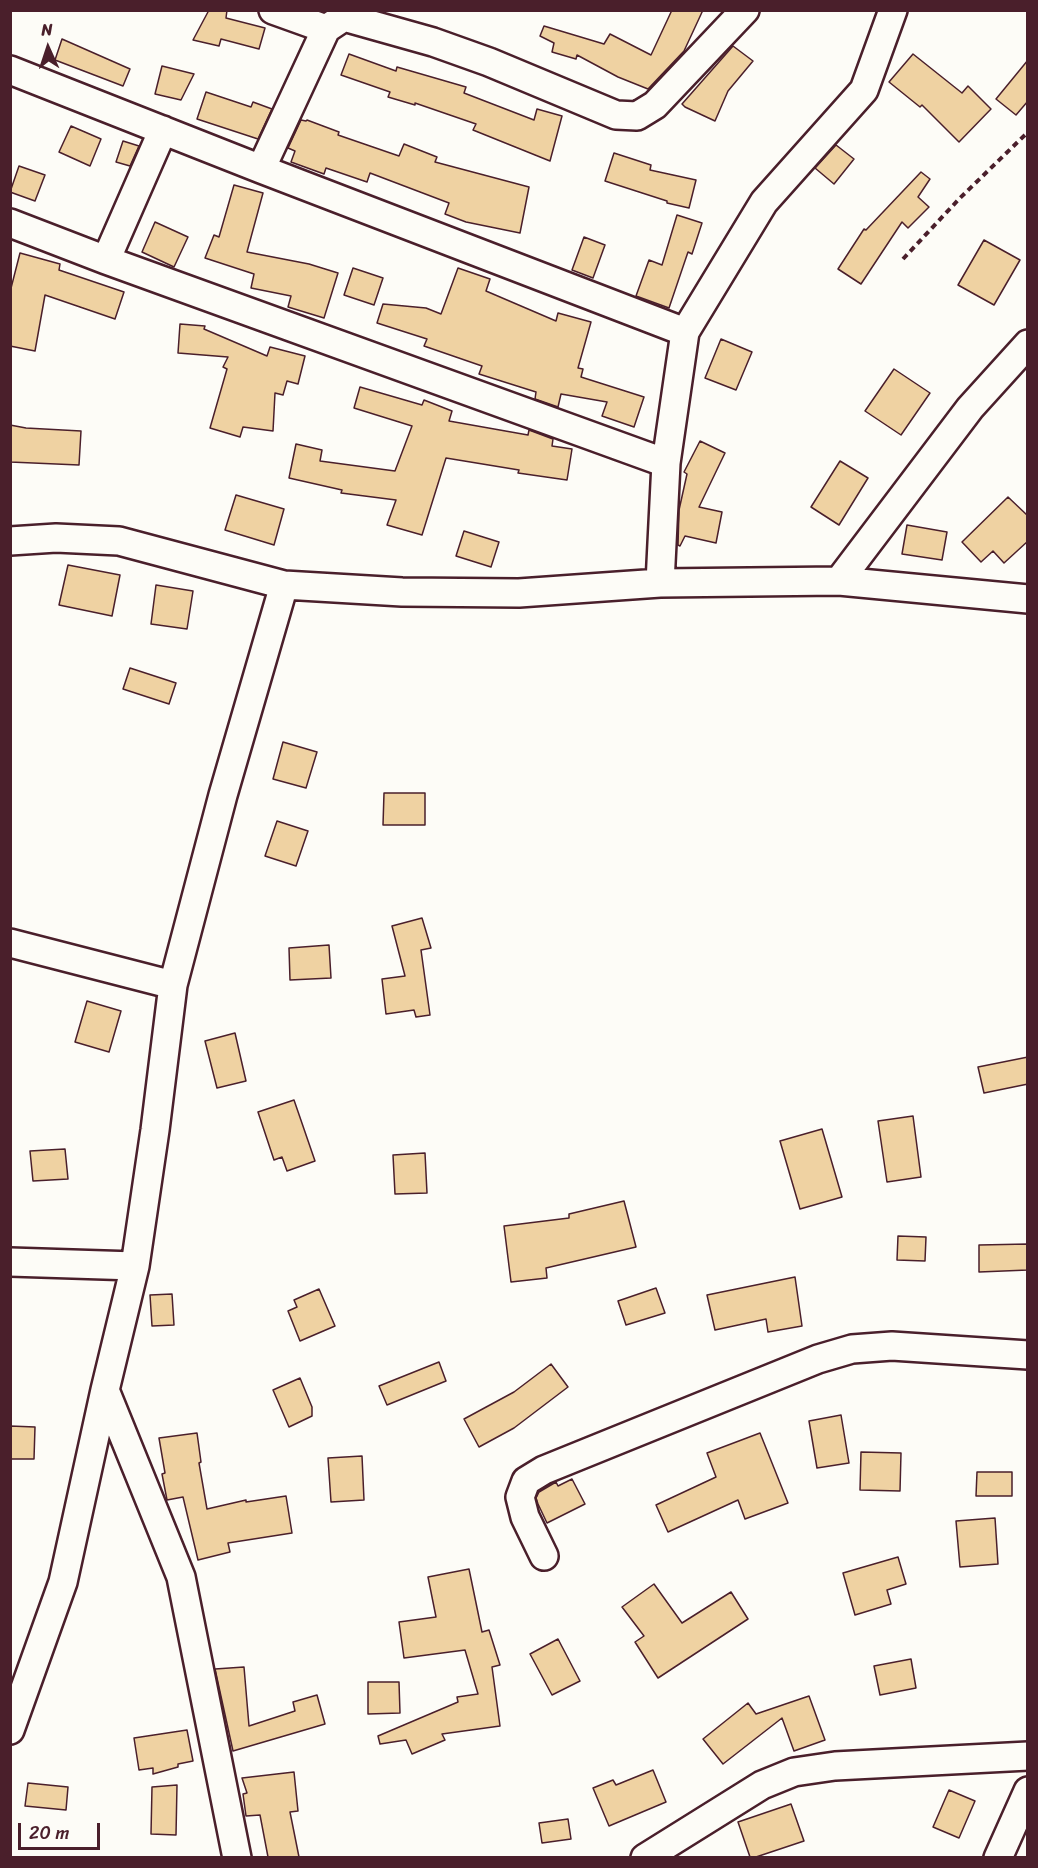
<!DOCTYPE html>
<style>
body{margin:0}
#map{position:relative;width:1038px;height:1868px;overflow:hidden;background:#fdfcf7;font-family:Sriracha,sans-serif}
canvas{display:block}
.frame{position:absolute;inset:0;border:12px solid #4a1f2b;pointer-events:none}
.north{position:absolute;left:18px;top:18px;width:60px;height:60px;-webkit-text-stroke:4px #fdfcf7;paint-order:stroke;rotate:357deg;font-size:16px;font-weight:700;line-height:24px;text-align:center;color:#4a1f2b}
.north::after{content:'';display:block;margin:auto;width:21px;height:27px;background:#4a1f2b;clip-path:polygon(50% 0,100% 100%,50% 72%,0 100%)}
.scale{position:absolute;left:18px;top:1823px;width:82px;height:27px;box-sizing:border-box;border:3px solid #4a1f2b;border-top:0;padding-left:8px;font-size:18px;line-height:21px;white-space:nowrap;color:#4a1f2b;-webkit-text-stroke:4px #fdfcf7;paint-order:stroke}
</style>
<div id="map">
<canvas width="1038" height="1868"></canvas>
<div class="frame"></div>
<div class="north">N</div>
<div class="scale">20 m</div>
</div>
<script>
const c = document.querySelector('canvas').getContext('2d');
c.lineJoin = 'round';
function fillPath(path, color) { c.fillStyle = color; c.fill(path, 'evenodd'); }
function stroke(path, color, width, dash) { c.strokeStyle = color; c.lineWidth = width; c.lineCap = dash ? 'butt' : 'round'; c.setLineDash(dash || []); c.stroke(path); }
const building = new Path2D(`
 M209,10H227L226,18L265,28L259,49L221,39L219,46L193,40Z
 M672,10H703L684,51L648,89L618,77L577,55L576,59L552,52L554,43L540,36L544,26L604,44L610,34L651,55Z
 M62,39L130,69L123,86L55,60Z
 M733,46L753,61L728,91L715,121L685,107L682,104Z
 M349,54L396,71L397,67L466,87L464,93L534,120L537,109L562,116L550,161L473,130L476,124L415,103V105L388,97L390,92L341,75Z
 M913,54L962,93L968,86L991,109L959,142L922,105L920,107L889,82Z
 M1028,60V101L1016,115L996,99Z
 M162,66L194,74L181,100L155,94Z
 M206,92L251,107L253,102L272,109L258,139L197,119Z
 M301,120L306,121L307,120L339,132L338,135L399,156L404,144L437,157L435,162L529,187L520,233L466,222L445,214L449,203L370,173L367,182L326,168L324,174L291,162L295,151L288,148Z
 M71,126L101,139L90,166L59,152Z
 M123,141L139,146L130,166L116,162Z
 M836,145L854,159L834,184L815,168Z
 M614,153L651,165L650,170L696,180L689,208L667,203V201L605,181Z
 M19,166L45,175L35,201L10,192Z
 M921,172L930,179L918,197L929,207L908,228L902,222L861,284L838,269L864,229L866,230Z
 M234,185L263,193L247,252L309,264L338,273L324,318L288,307L291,296L251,288L254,274L205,258L214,235L219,237Z
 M677,215L702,223L692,254L688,252L669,308L636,296L649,260L662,265Z
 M155,222L188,237L174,267L142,252Z
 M584,237L605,245L593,278L572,270Z
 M984,240L1020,260L994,305L958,285Z
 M20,253L60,264L59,270L124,292L115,319L45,295L35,351L10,346V292Z
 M353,268L383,278L374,305L344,295Z
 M458,268L490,279L486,291L556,321L558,313L591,322L578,368L583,369L581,377L644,397L634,427L602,416L607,402L561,394L558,407L535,399L536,392L479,374L482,366L424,346L427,339L377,323L383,304L426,308L441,314Z
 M180,324L205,326L204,329L267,356L270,347L305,356L298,384L287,381L283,395L275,393L273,431L243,427L240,437L210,428L227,369L223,367L228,357L178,353Z
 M721,339L752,352L736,390L705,378Z
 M894,369L930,393L901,435L865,411Z
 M360,387L422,405L424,400L452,411L449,421L528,435L529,430L553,439L552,446L572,449L567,480L518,473L519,470L446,458L422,535L387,525L396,500L341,493L342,490L289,478L296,444L322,450L320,461L395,471L412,426L354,408Z
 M10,425L26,428L81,431L79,465L10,462Z
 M700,441L725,453L699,507L722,512L716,543L685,536L680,546L678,545L679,510L687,474L684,472Z
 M840,461L868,478L839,525L811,507Z
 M236,495L284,509L274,545L225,530Z
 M1008,497L1028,516V541L1004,563L993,551L981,562L962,542Z
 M907,525L947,532L942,560L902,554Z
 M464,531L499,542L491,567L456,556Z
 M68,565L120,575L112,616L59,605Z
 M156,585L193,591L187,629L151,624Z
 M130,668L176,683L169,704L123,689Z
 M283,742L317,752L306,788L273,779Z
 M384,793H425V825H383Z
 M277,821L308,831L296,866L265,856Z
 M422,918L431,948L421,950L430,1015L416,1017L414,1010L386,1014L382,979L405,976L392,926Z
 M329,945L331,978L290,980L289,948Z
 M87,1001L121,1011L109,1052L75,1042Z
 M235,1033L246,1081L217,1088L205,1041Z
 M1028,1057V1084L984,1093L978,1067Z
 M294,1100L315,1161L287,1171L282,1157L274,1160L258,1112Z
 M913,1116L921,1177L887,1182L878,1121Z
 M822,1129L842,1197L800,1209L780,1141Z
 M65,1149L68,1179L33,1181L30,1151Z
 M425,1153L427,1193L395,1194L393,1155Z
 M624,1201L636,1247L546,1268L547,1278L511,1282L504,1226L569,1218V1214Z
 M898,1236L926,1237L925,1261L897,1260Z
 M1028,1244V1270L979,1272V1245Z
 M795,1277L802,1326L768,1332L766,1319L715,1330L707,1295Z
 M656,1288L665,1313L626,1325L618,1301Z
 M319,1289L335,1326L300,1341L288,1311L297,1307L294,1300Z
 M172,1294L174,1325L152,1326L150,1295Z
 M439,1362L446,1381L387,1405L379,1386Z
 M551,1364L568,1387L514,1428L479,1447L464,1419L514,1392Z
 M300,1378L312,1407V1416L289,1427L273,1390Z
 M841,1415L849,1463L817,1468L809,1421Z
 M10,1426L35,1427L34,1459H10Z
 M197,1433L201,1462L199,1463L207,1509L246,1500V1502L286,1496L292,1533L228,1543L230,1552L198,1560L183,1497L167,1500L162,1474L165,1473L159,1438Z
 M760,1433L788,1503L745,1519L738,1500L668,1532L656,1505L716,1477L707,1453Z
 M861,1452L901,1453L900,1491L860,1490Z
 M362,1456L364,1500L331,1502L328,1458Z
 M977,1472H1012V1496H976Z
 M572,1479L585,1504L547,1523L538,1504L536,1498L539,1492L556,1482L558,1486Z
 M995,1518L998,1564L960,1567L956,1521Z
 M898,1557L906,1584L887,1590L891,1604L855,1615L843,1573Z
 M469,1569L482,1632L489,1630L500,1665L492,1667L500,1726L442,1734L445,1740L412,1754L406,1740L380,1744L378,1736L458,1702L457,1697L478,1694L465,1650L404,1658L399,1622L436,1617L428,1577Z
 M654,1584L682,1623L731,1592L748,1619L658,1678L635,1642L644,1636L622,1607Z
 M558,1639L580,1681L552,1695L530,1654Z
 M911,1659L916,1688L880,1695L874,1666Z
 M244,1667L249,1726L295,1711L293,1702L317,1695L325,1724L233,1751L215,1669Z
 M368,1682H399L400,1713L368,1714Z
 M809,1696L825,1740L794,1751L782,1718L723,1764L703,1739L748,1703L756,1714Z
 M187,1730L193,1761L178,1764V1767L153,1774V1768L139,1770L134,1738Z
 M653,1770L666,1802L609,1826L593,1788L613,1780L616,1785Z
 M294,1772L298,1811L290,1812L299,1857H268L260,1815L246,1816L243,1794L247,1793L242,1778Z
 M28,1783L68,1787L66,1810L25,1806Z
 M177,1785L176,1835L151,1834L152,1787Z
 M949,1790L975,1801L959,1838L933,1827Z
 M791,1804L804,1841L756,1857H750L738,1822Z
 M568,1819L571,1839L542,1843L539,1823Z`);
fillPath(building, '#efd2a2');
stroke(building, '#4a1f2b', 1.5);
const minor = new Path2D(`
 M273,10L326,29
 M344,17L433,42L489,62L616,115L637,116L655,105L745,10
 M10,70L261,169L685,332
 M261,169L326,29L344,17L345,10
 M10,223L106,260L666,463
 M106,260L163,130
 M10,541L56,538L119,541L284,585L402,592L519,593L660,583L839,581L1028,599
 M839,581L970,408L1028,344
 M660,583L666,463L685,332L764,202L864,90L893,10
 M10,943L173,985
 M10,1262L135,1266
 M105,1390L181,1577L237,1858
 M544,1556L525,1517L520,1497L526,1481L544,1470L818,1359L852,1349L892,1346L1028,1355
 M10,1730L63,1582L105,1390L135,1266L155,1130L173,985L223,795L284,585
 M645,1858L762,1785L794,1772L835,1766L1028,1756
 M998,1858L1028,1791`);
stroke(minor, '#4a1f2b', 32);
stroke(new Path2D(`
 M903,259L959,199L1028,132`), '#4a1f2b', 4, [6, 4.5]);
stroke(minor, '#fdfcf7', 27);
</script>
